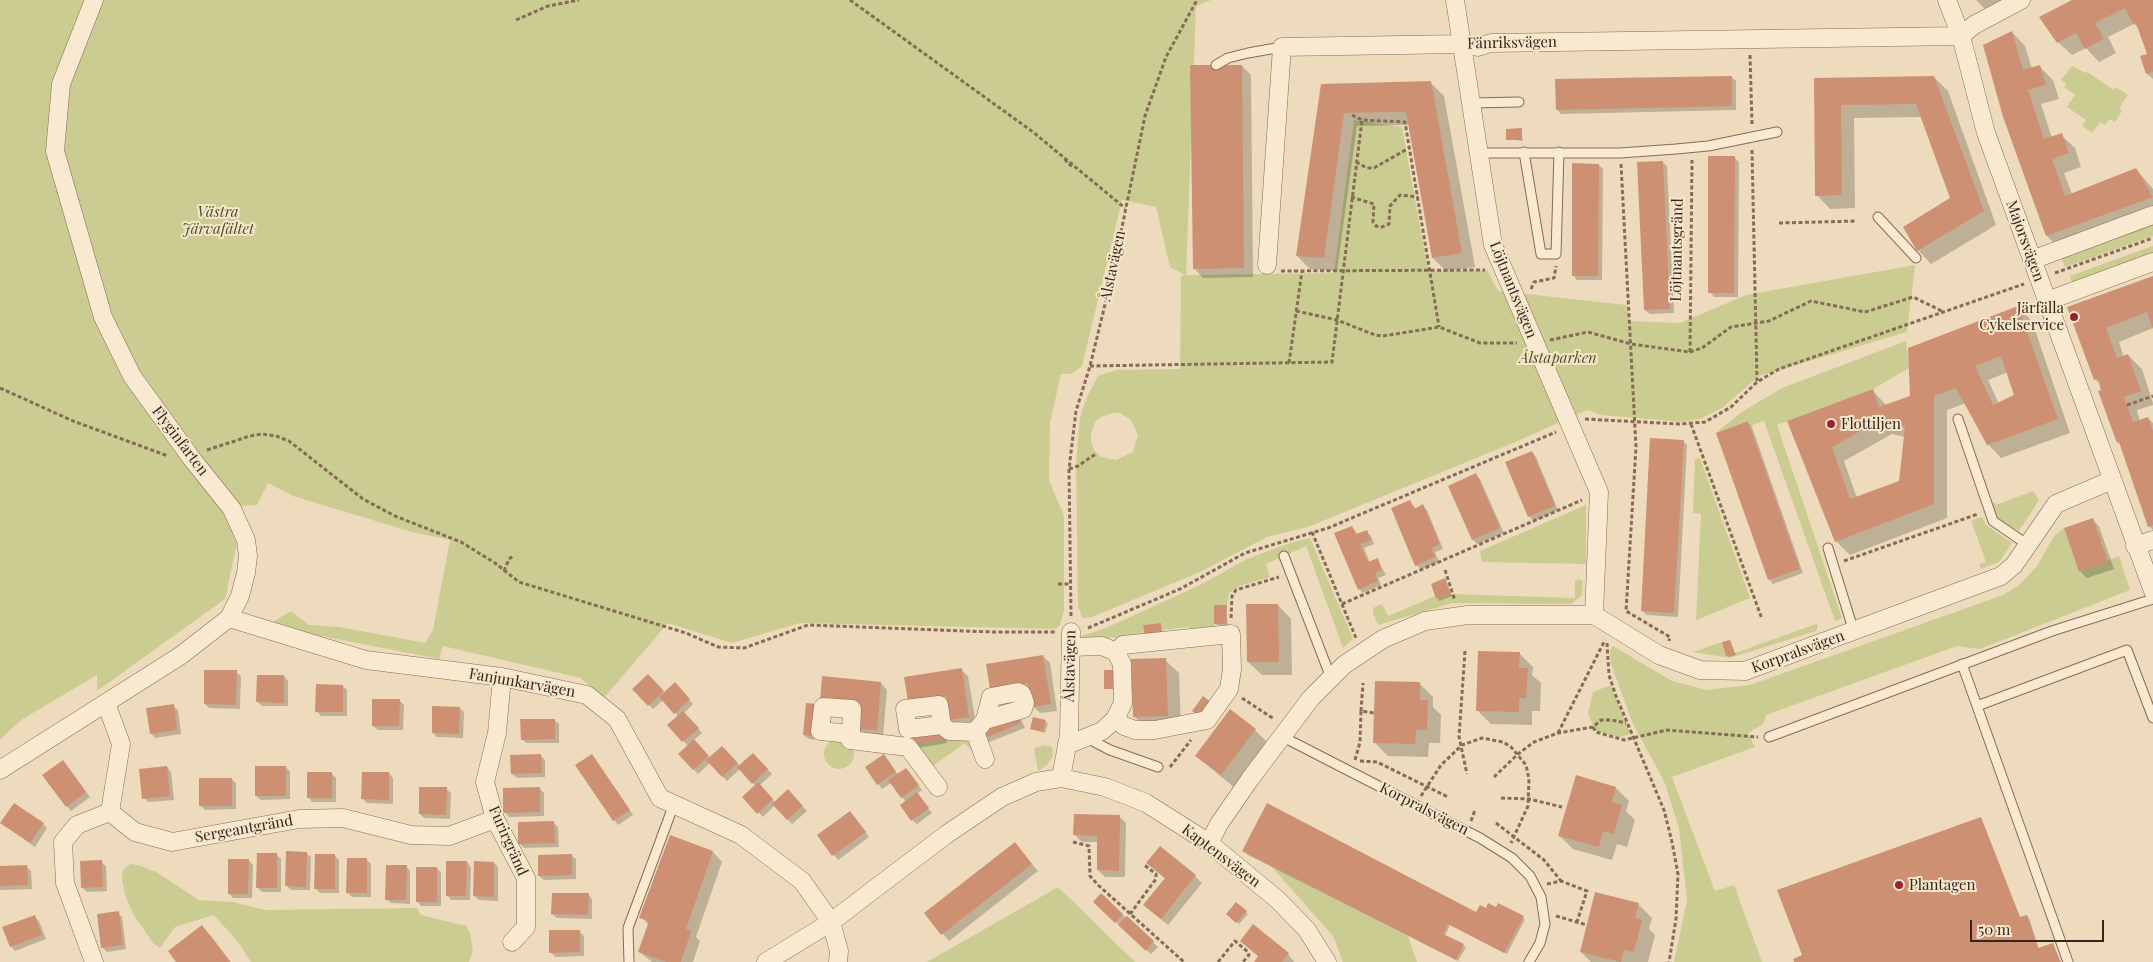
<!DOCTYPE html>
<html>
<head>
<meta charset="utf-8">
<style>
	body { margin:0 }
	#map { position:relative; width:2153px; height:962px; overflow:hidden; background:#eedbbd; font-family:"Playfair Display",serif }
	canvas { display:block }
	.scale { position:absolute; left:1970px; top:920px; width:134px; height:22px; box-sizing:border-box; border:2px solid #35251b; border-top:0; padding-left:6px; font-size:15px; line-height:18px; white-space:nowrap; color:#35251b; -webkit-text-stroke:4px #f6e6cc; paint-order:stroke }
</style>
</head>
<body>
<div id="map">
<canvas width="2153" height="962"></canvas>
<div class="scale">50 m</div>
</div>
<script>
const ctx = document.querySelector('canvas').getContext('2d');
ctx.lineJoin = 'round';
function fill(path, color) { ctx.fillStyle = color; ctx.fill(path, 'evenodd'); }
const poly = rows => new Path2D(rows.map(r => 'M' + r).join(''));
function stroke(path, color, width, dash) { ctx.strokeStyle = color; ctx.lineWidth = width; ctx.lineCap = dash ? 'butt' : 'round'; ctx.setLineDash(dash || []); ctx.stroke(path); }
function drawText(font, color, halo, rows, align = 'center') {
  ctx.font = font + ' "Playfair Display",serif'; ctx.lineWidth = 4; ctx.setLineDash([]); ctx.textBaseline = 'middle'; ctx.strokeStyle = halo; ctx.fillStyle = color; for (const [text, x, y, turn = 0] of rows) {
    ctx.save(); ctx.translate(x, y); ctx.rotate((+turn || 0) * Math.PI / 180); ctx.textAlign = isNaN(turn) ? turn : align; if (halo) ctx.strokeText(text, 0, 0); ctx.fillText(text, 0, 0); ctx.restore();
  }
}
fill(poly([
	[0,0,1211,0,1196,6,1186,275,1334,273,1354,120,1402,127,1428,271,1487,270,1498,291,1627,305,1629,321,1680,323,1746,295,1915,265,1907,332,1759,376,1722,408,1700,419,1682,422,1601,415,1587,410,1520,440,1308,527,1267,537,1200,572,1092,617,1083,618,1078,607,1076,463,1080,417,1087,397,1098,376,1116,370,1180,369,1181,276,1185,275,1170,267,1156,207,1122,200,1082,366,1072,374,1061,374,1050,423,1049,480,1064,516,1064,610,1060,625,1055,629,800,623,732,643,668,623,603,699,581,678,443,646,439,659,296,631,273,622,291,611,309,625,340,627,425,643,433,630,450,540,412,532,293,496,268,483,257,505,237,506,224,514,237,543,225,599,97,691,97,675,21,720,0,740],
	[1113,413,1120,413,1131,420,1138,435,1133,452,1116,460,1101,457,1094,450,1091,442,1091,433,1095,422,1101,417],
	[2072,66,2086,73,2087,72,2114,90,2116,87,2128,95,2119,108,2122,111,2115,122,2110,119,2105,125,2100,122,2092,133,2082,126,2086,120,2067,107,2075,95,2064,87,2067,84,2061,80],
	[2153,223,2153,236,2065,267,2061,256],
	[2153,246,2153,258,2073,287,2070,276],
	[1906,341,1909,368,1873,389,1777,425,1842,618,1835,621,1764,421,1750,426,1748,421,1716,433,1740,413,1782,388],
	[1700,458,1750,598,1696,620,1701,514,1693,513,1695,459],
	[2033,491,2039,500,2019,531,1995,518,1990,504,1995,502,1996,505],
	[1586,505,1586,564,1482,562,1480,551],
	[1982,517,1986,525,2012,543,1999,562,1981,569,1979,564,1986,562,1971,520],
	[2064,528,2079,572,2119,556,2130,590,1980,649,1957,646,1766,715,1763,724,1748,733,1755,747,1672,777,1715,891,1734,885,1762,962,1674,962,1687,900,1679,828,1664,781,1633,724,1611,664,1610,651,1613,646,1672,681,1707,690,1750,685,2003,595,2019,585,2037,566,2054,536],
	[1310,538,1353,639,1343,648,1306,546,1266,564,1270,577,1239,586,1229,593,1227,605,1214,605,1215,629,1191,633,1189,627,1162,630,1161,623,1143,625,1144,639,1123,641,1113,637,1084,643,1082,636,1106,628,1202,584,1247,559,1293,542],
	[1579,579,1583,581,1582,595,1571,604,1452,603,1378,625,1373,613,1373,608,1382,604,1388,616,1435,596,1436,599,1451,594,1575,598,1575,581],
	[1816,624,1818,626,1816,631,1730,658,1693,652,1722,642,1727,656],
	[1611,685,1630,734,1620,737,1596,731,1588,714,1593,692],
	[942,731,971,734,975,755,965,743,927,770,912,744],
	'824 754a15 15 0 1 1 30 0a15 15 0 1 1-30 0Z',
	[1045,745,1052,747,1053,756,1047,765,1038,771,1034,748],
	[130,864,138,865,156,872,199,900,233,902,265,910,417,908,421,915,466,926,470,933,473,950,469,962,251,962,238,942,214,915,175,927,160,948,153,943,133,914,125,895,122,879,123,870],
	[1271,866,1408,936,1417,962,1343,962,1333,936],
	[1058,887,1135,962,927,962]
]), '#cacc91');
fill(poly([
	[1976,0,2015,0,1985,9],
	[2074,0,2153,0,2153,79,2147,74,2142,57,2149,54,2140,29,2134,24,2108,37,2116,53,2099,62,2086,48,2072,55,2058,42],
	[2012,32,2025,46,2032,69,2040,67,2053,80,2059,99,2041,104,2052,138,2061,135,2075,148,2081,167,2064,173,2072,194,2136,169,2153,189,2153,215,2060,249,2047,236,2004,117],
	[1242,66,1251,75,1253,277,1203,278,1194,268],
	[1731,77,1736,81,1736,110,1561,114,1557,109],
	[1934,77,1948,91,1996,225,1931,264,1918,250,1952,199,1922,117,1854,118,1855,208,1830,209,1817,195,1815,79],
	[1430,82,1444,96,1475,267,1446,271,1433,258,1409,125,1357,126,1337,271,1310,269,1297,256,1322,86],
	[1521,130,1523,141,1507,139],
	[1734,157,1739,162,1738,297,1714,297,1710,292],
	[1662,162,1667,166,1674,313,1650,314,1645,310],
	[1599,165,1603,169,1602,280,1577,280,1573,275],
	[2153,278,2153,328,2119,342,2124,357,2128,355,2142,369,2153,403,2153,405,2137,410,2140,421,2148,418,2153,423,2153,530,2149,526,2122,446,2118,442,2101,385,2095,379,2069,308],
	[2018,307,2032,321,2070,433,2001,458,1988,444,1966,403,1947,410,1947,518,1850,555,1836,541,1789,422,1872,390,1887,406,1911,397],
	[2008,372,2015,396,1999,404,1988,380],
	[1892,434,1905,437,1900,482,1857,498,1844,461],
	[1748,422,1752,427,1803,573,1773,584,1769,579],
	[1683,441,1687,445,1678,617,1647,615,1642,611],
	[1532,452,1536,457,1558,510,1534,521,1529,516],
	[1476,475,1480,479,1504,533,1477,544,1473,540,1450,486],
	[1410,501,1416,509,1423,506,1427,510,1443,549,1435,552,1439,562,1421,569,1416,565],
	[2092,519,2099,526,2114,569,2087,578,2080,571],
	[1352,527,1358,535,1366,531,1371,536,1374,544,1364,548,1370,563,1377,560,1386,575,1378,578,1381,585,1363,593,1359,589],
	[1445,580,1452,596,1439,601,1432,584],
	[1278,605,1291,619,1292,675,1262,675,1248,662],
	[1226,607,1228,626,1217,625,1215,623],
	[1730,641,1736,655,1729,657,1727,655],
	[1519,653,1533,667,1532,675,1541,683,1540,711,1532,711,1532,725,1491,724,1477,710],
	[1043,656,1050,663,1057,711,1040,713,1033,706,998,695],
	[1165,660,1179,673,1181,729,1148,730,1134,716],
	[961,670,968,676,976,724,958,727,951,720,909,702],
	[236,672,241,676,240,709,209,708,205,704],
	[284,676,288,681,288,706,262,706,258,702],
	[648,676,664,693,675,684,693,704,684,713,702,733,694,740,710,758,722,748,740,766,753,754,772,774,760,785,775,802,788,791,807,811,792,824,775,805,763,817,744,797,756,786,740,769,727,781,710,763,698,774,680,754,688,746,669,726,679,717,663,700,653,709,634,689],
	[881,683,887,690,883,737,864,735,857,728,859,710],
	[1420,684,1433,697,1433,707,1441,715,1440,743,1429,743,1428,757,1388,756,1374,742],
	[343,686,347,690,347,716,321,716,317,711],
	[399,700,404,705,403,730,378,730,373,726],
	[173,706,178,710,181,734,155,738,151,733],
	[459,708,464,712,463,738,437,737,433,733],
	[822,709,819,740,809,739,804,735],
	[1021,719,1025,728,989,742,984,738,981,728],
	[1034,719,1048,723,1045,733,1032,728],
	[554,720,559,724,559,743,526,743,522,739],
	[1255,730,1268,743,1235,788,1196,756],
	[912,732,945,732,947,743,918,748],
	[540,755,545,760,545,777,517,778,512,774],
	[592,755,633,815,618,825,577,765],
	[888,760,898,775,906,769,922,790,917,794,932,813,917,824,912,820,906,802,891,783,882,789,866,767],
	[67,766,90,797,71,811,67,806],
	[167,767,171,772,174,800,148,802,144,798],
	[285,767,290,771,290,799,261,800,256,796],
	[331,773,336,778,336,802,312,802,308,797],
	[389,773,393,778,393,804,367,803,363,799],
	[231,779,236,783,236,809,205,810,200,805],
	[1616,788,1629,801,1626,811,1635,820,1627,847,1617,844,1612,860,1573,849,1559,835],
	[446,789,451,793,450,819,424,818,420,814],
	[540,789,544,793,544,816,509,817,505,812],
	[1119,816,1126,823,1125,877,1105,877,1098,870,1098,842,1082,842,1075,835],
	[854,817,869,837,838,860,819,835],
	[1981,818,2020,918,2027,916,2029,918,2039,949,2053,944,2061,962,1795,962],
	[2,823,43,824,47,828,35,847],
	[554,823,558,827,559,847,524,848,519,843],
	[671,837,713,852,722,862,696,937,700,941,693,962,652,962,640,952,649,925,641,917],
	[1021,851,1038,871,949,941,926,913],
	[1243,851,1477,913,1486,910,1525,919,1507,954,1450,925,1445,936,1466,947,1458,961,1248,855],
	[306,853,311,857,310,890,291,890,287,886],
	[277,855,281,859,281,892,262,892,257,887],
	[571,855,576,859,576,879,544,880,539,876],
	[335,856,339,860,339,893,320,893,315,888],
	[248,860,253,865,252,898,233,898,229,893],
	[367,860,371,864,371,897,352,897,347,892],
	[101,862,106,866,107,891,87,892,82,887],
	[467,862,471,867,470,900,451,900,447,895],
	[494,863,498,867,498,901,479,900,474,896],
	[406,866,410,871,410,904,391,903,386,899],
	[27,867,31,871,32,889,0,890,0,868],
	[437,868,441,873,441,906,421,906,417,901],
	[1155,870,1195,876,1202,883,1168,925,1152,912,1166,879],
	[588,894,592,899,592,919,557,918,552,914],
	[1101,895,1158,947,1151,954,1094,902],
	[1236,904,1248,914,1239,924,1227,914],
	[1638,904,1652,918,1649,929,1655,935,1648,962,1591,962,1581,952],
	[118,913,122,917,126,949,107,952,102,947],
	[34,916,39,921,46,939,15,951,11,946],
	[202,927,211,936,231,962,178,962],
	[579,931,584,936,584,956,555,957,551,952],
	[1288,954,1294,962,1255,962]
]), '#0003');
fill(poly([
	[2072,0,2153,0,2153,72,2146,74,2140,56,2147,54,2136,23,2133,24,2125,8,2095,23,2104,39,2085,49,2076,33,2057,43,2039,17],
	[2012,31,2023,70,2040,65,2046,85,2028,90,2044,139,2062,133,2069,153,2052,159,2065,196,2136,168,2153,197,2046,236,2003,117,1983,45],
	[1190,65,1242,65,1244,268,1193,269],
	[1732,76,1732,106,1556,110,1555,79],
	[1934,76,1984,211,1917,251,1903,227,1950,198,1916,104,1841,105,1842,195,1815,196,1814,78],
	[1431,81,1462,253,1432,258,1406,112,1344,113,1324,258,1296,256,1321,84],
	[1522,128,1522,140,1506,140,1506,129],
	[1708,156,1735,156,1734,293,1708,293],
	[1663,161,1670,309,1644,310,1637,162],
	[1572,163,1599,164,1598,276,1572,276],
	[2153,276,2153,329,2147,312,2106,328,2117,358,2128,354,2141,391,2124,397,2133,422,2148,417,2153,431,2153,525,2148,527,2119,442,2117,443,2098,391,2101,390,2098,379,2094,380,2067,307],
	[2018,306,2058,419,1987,445,1956,388,1934,396,1934,504,1835,542,1787,421,1873,389,1879,407,1910,396,1908,348],
	[2001,356,2014,395,1993,405,1975,366],
	[1878,421,1905,427,1899,481,1850,499,1832,447],
	[1748,421,1800,569,1768,580,1716,433],
	[1650,438,1684,440,1674,613,1641,611],
	[1532,451,1555,506,1528,517,1505,462],
	[1476,473,1500,528,1472,540,1448,486],
	[1410,500,1414,509,1423,504,1440,544,1431,548,1435,557,1415,566,1391,508],
	[2093,518,2108,562,2079,572,2064,528],
	[1352,526,1356,534,1367,530,1371,540,1360,544,1368,562,1378,558,1382,570,1375,573,1378,581,1358,590,1334,533],
	[1445,578,1451,594,1436,599,1431,584],
	[1246,604,1278,604,1279,662,1247,662],
	[1214,605,1227,605,1226,624,1214,624],
	[1161,623,1163,638,1145,640,1143,625],
	[1730,640,1735,654,1726,656,1722,642],
	[1478,651,1520,652,1519,668,1528,668,1526,698,1519,698,1519,712,1476,711],
	[1043,655,1051,704,1032,707,1028,683,990,689,986,664],
	[1166,658,1168,716,1133,717,1131,659],
	[962,668,969,717,950,720,946,696,908,702,904,677],
	[204,670,237,670,236,705,204,704],
	[1104,670,1116,670,1116,689,1104,689],
	[648,674,664,691,648,706,632,689],
	[257,675,284,675,284,703,256,702],
	[822,676,881,682,877,730,856,729,858,705,820,701],
	[1375,681,1420,682,1420,700,1428,700,1427,730,1416,730,1415,744,1373,743],
	[675,682,690,699,674,714,659,697],
	[316,684,343,685,343,712,315,712],
	[1203,696,1214,705,1203,719,1192,711],
	[372,699,400,699,399,726,372,726],
	[806,703,818,704,815,736,803,735],
	[174,704,177,730,150,734,146,708],
	[432,706,460,707,459,734,432,733],
	[1230,709,1256,729,1221,775,1195,756],
	[683,711,699,728,682,742,667,725],
	[1017,713,1021,723,983,739,979,728],
	[1033,717,1046,720,1043,732,1030,729],
	[520,719,555,719,555,739,521,740],
	[941,726,943,739,912,744,910,731],
	[694,739,709,756,693,770,678,754],
	[722,746,738,763,722,777,706,760],
	[753,753,768,769,752,784,737,767],
	[541,754,542,773,511,774,510,755],
	[592,754,630,810,613,821,575,765],
	[884,754,896,772,877,785,865,767],
	[63,760,86,792,66,807,42,775],
	[167,766,170,796,142,799,139,769],
	[255,766,286,766,286,796,255,796],
	[906,768,919,785,901,798,888,780],
	[307,772,332,772,332,798,307,798],
	[362,772,389,772,389,800,361,799],
	[1576,775,1616,787,1612,802,1622,805,1614,834,1603,831,1599,847,1558,836],
	[199,778,232,778,232,806,199,806],
	[758,782,773,799,757,814,742,797],
	[419,787,447,787,446,815,419,814],
	[540,787,540,812,503,813,503,788],
	[788,789,803,806,787,820,772,804],
	[917,792,929,808,911,821,900,805],
	[14,803,44,823,30,843,0,823],
	[1267,803,1476,912,1480,905,1486,908,1488,903,1496,907,1498,903,1524,916,1504,953,1448,924,1443,934,1464,944,1456,960,1242,851],
	[850,811,866,832,832,856,817,835],
	[1074,814,1120,815,1119,871,1097,870,1097,836,1073,835],
	[1981,817,2020,917,2027,915,2038,948,2053,943,2060,962,1794,962,1793,959,1802,955,1777,890],
	[554,821,555,843,518,844,518,822],
	[670,835,713,851,686,929,691,931,681,962,666,962,638,952,649,921,639,918],
	[1015,842,1032,864,941,935,924,913],
	[1160,846,1196,875,1161,919,1143,905,1165,878,1146,863],
	[286,851,307,852,306,887,285,886],
	[257,853,277,853,277,888,256,888],
	[315,854,335,854,335,889,314,889],
	[572,854,572,875,538,876,538,855],
	[347,858,367,858,367,893,346,893],
	[228,859,249,859,248,894,228,894],
	[102,860,103,887,81,888,80,861],
	[446,861,467,861,466,896,446,896],
	[474,861,494,862,494,897,473,896],
	[27,865,28,885,0,886,0,866],
	[386,865,407,865,406,900,385,900],
	[416,867,437,867,437,902,416,902],
	[1595,892,1639,903,1635,918,1642,920,1634,952,1624,950,1621,962,1580,952],
	[552,893,589,893,588,915,551,914],
	[1101,893,1123,914,1115,923,1093,902],
	[1236,902,1247,911,1236,923,1226,914],
	[119,911,123,945,101,948,97,914],
	[35,915,42,935,10,947,2,927],
	[1127,916,1154,941,1146,951,1118,925],
	[1253,924,1289,953,1282,962,1254,962,1258,956,1240,941],
	[202,925,230,962,176,962,168,951],
	[549,930,580,930,580,952,549,953]
]), '#ce9072');
const service = poly([
	[1216,65,1228,58,1248,53,1282,47],
	[1471,103,1519,102],
	[1524,152,1541,254,1556,254,1559,152],
	[1479,153,1620,153,1676,149,1708,146,1777,132],
	[1878,217,1916,258],
	[1958,419,1993,521,2028,545],
	[1828,548,1854,632],
	[1284,556,1331,678],
	[1962,664,2068,962],
	[1977,706,2127,650,2153,718],
	[1283,737,1480,838,1512,858,1530,876,1541,897,1545,924,1540,943,1529,962],
	[1769,737,2052,631,2153,599],
	[1087,738,1110,750,1158,767],
	[629,962,628,928,674,804]
]);
const minor = poly([
	[1455,0,1493,245,1599,492,1594,615],
	[1947,0,1961,36,1986,133,2153,591],
	[1961,36,1974,25,2021,0],
	[2032,260,2153,215],
	[1267,265,1282,47,1462,44,1478,47,1491,43,1961,36],
	[2047,301,2153,262],
	[2135,546,2153,540],
	[229,618,366,660,502,677,587,695,617,719,660,798,741,835,802,881,831,922,839,951,838,962],
	[502,677,497,733,485,782,495,819,526,878,526,927,512,942],
	[106,703,121,744,110,812,135,832,172,842,299,819,343,818,411,835,449,836,495,819],
	[1115,719,1124,726,1135,730,1155,730,1207,720,1229,689,1232,669,1231,634,1123,645,1116,652],
	[942,725,939,705,905,709,908,729,942,725,949,731,975,732,985,759],
	[975,732,985,720,1023,709,1025,703,1022,694,1018,692,991,697,985,720],
	[851,734,852,709,823,707,820,731,851,734,850,740,908,747,938,787],
	[1067,745,1102,731,1115,719,1123,703,1122,664,1116,652,1102,646,1071,647],
	[0,770,180,656,229,618,240,596,246,573,248,556,246,540,232,509,192,459,132,376,103,317,55,151,61,84,94,0],
	[1061,778,1069,735,1071,632],
	[1209,843,1219,824,1250,779,1311,698,1344,665,1383,639,1425,621,1468,615,1594,615,1659,655,1700,670,1745,671,2001,576,2014,565,2056,504,2112,480],
	[94,962,65,883,63,842,77,825,110,812],
	[766,962,831,922,947,834,1002,797,1036,782,1061,778,1105,787,1146,803,1209,843,1278,900,1307,930,1327,962]
]);
stroke(service, '#866b56', 11);
stroke(minor, '#866b56', 19);
stroke(poly([
	[850,0,1033,132,1125,208],
	[516,20,548,6,579,0],
	[1750,55,1752,124],
	[1352,115,1362,120,1405,122,1439,327],
	[1752,150,1757,381],
	[1065,159,1068,164,1075,167],
	[1356,162,1367,168,1374,168,1409,148],
	[1621,164,1636,447,1626,611,1670,637,1669,641],
	[1351,197,1374,204,1373,222,1376,226,1382,227,1389,224,1390,206,1400,195,1418,197],
	[1779,223,1856,221],
	[1281,271,1485,270],
	[2055,273,2153,238],
	[1531,289,1534,282,1554,278,1556,266],
	[1296,311,1337,320,1375,335,1383,336,1439,327,1480,343,1517,343],
	[1550,340,1588,332,1631,344,1690,352,1702,348,1731,327,1769,321,1811,301,1865,312,1913,297,1944,312],
	[1690,352,1692,160],
	[1289,363,1302,271],
	[1090,366,1332,362,1362,120],
	[0,388,73,421,168,456],
	[2127,405,2153,396],
	[1585,419,1679,424,1705,422,1731,407,1757,382,1779,369,2024,284],
	[1691,424,1762,619],
	[207,450,250,436,262,434,276,436,289,441,363,499,395,516,461,542,495,563,519,582,686,633,718,647,744,648,808,625,993,632,1055,632],
	[1069,469,1078,466,1097,453],
	[1312,532,1356,638],
	[1844,561,1978,514],
	[1445,570,1455,601],
	[504,571,509,559,513,556],
	[1058,584,1070,584],
	[1342,604,1582,500],
	[1071,616,1069,469,1076,411,1090,366,1111,280,1145,116,1166,57,1197,0],
	[1231,618,1232,596,1236,590,1279,577],
	[1088,628,1180,589,1245,553,1328,528,1556,432],
	[1607,643,1609,675,1616,696,1664,810,1672,842,1678,874,1676,919,1669,962],
	[1465,651,1459,737,1467,774],
	[1242,698,1274,719],
	[1361,711,1363,683],
	[1593,727,1596,732,1624,740,1667,730,1758,737],
	[1558,733,1605,640],
	[1355,760,1360,742,1361,711,1374,713],
	[1360,761,1377,762,1448,797],
	[1170,767,1191,740],
	[1494,777,1518,754,1534,742,1558,733,1593,727,1601,720,1612,720,1626,723],
	[1421,796,1441,765,1462,745,1482,738,1503,742,1511,747,1526,765,1529,779,1528,806,1511,843],
	[1501,798,1529,799,1562,807],
	[1471,821,1475,810],
	[1496,823,1544,860,1561,881],
	[1073,842,1089,846,1090,876,1098,885,1184,962],
	[1547,884,1561,881,1587,891,1577,922],
	[1130,914,1156,879,1156,874,1143,864],
	[1556,916,1587,925],
	[1218,962,1235,941,1248,952,1249,955,1243,962]
]), '#866b56', 3, [4, 2.5]);
stroke(service, '#f9e9d0', 9);
stroke(minor, '#f9e9d0', 18);
for (const [x, y, r, color] of [
	[2074,317,5,"#962530"],
	[1831,424,5,"#962530"],
	[1899,885,5,"#962530"]
]) { const dot = new Path2D(); dot.arc(x, y, r, 0, 2 * Math.PI); ctx.fillStyle = color; ctx.fill(dot); stroke(dot, '#f6e6cc', 2); }
drawText('15px', '#35251b', '#f6e6cc', [
	["Fänriksvägen",1512,43,-1],
	["Majorsvägen",2025,241,70],
	["Löjtnantsgränd",1677,250,-89],
	["Ålstavägen",1113,266,-78],
	["Löjtnantsvägen",1513,290,68],
	["Flyginfarten",180,441,53],
	["Korpralsvägen",1798,652,-20],
	["Ålstavägen",1070,666,-89],
	["Fanjunkarvägen",522,683,10],
	["Korpralsvägen",1424,809,27],
	["Sergeantgränd",244,829,-10],
	["Furirgränd",508,841,66],
	["Kaptensvägen",1221,856,37]
]);
drawText('italic 15px', '#4a5221', '#f6e6cc', [
	["Västra",218,212],
	["Järvafältet",218,229],
	["Ålstaparken",1558,358]
]);
drawText('15px', '#35251b', '#f6e6cc', [
	["Järfälla",2064,308,"right"],
	["Cykelservice",2064,325,"right"],
	["Flottiljen",1841,424],
	["Plantagen",1909,885]
], 'left');
</script>
</body>
</html>
